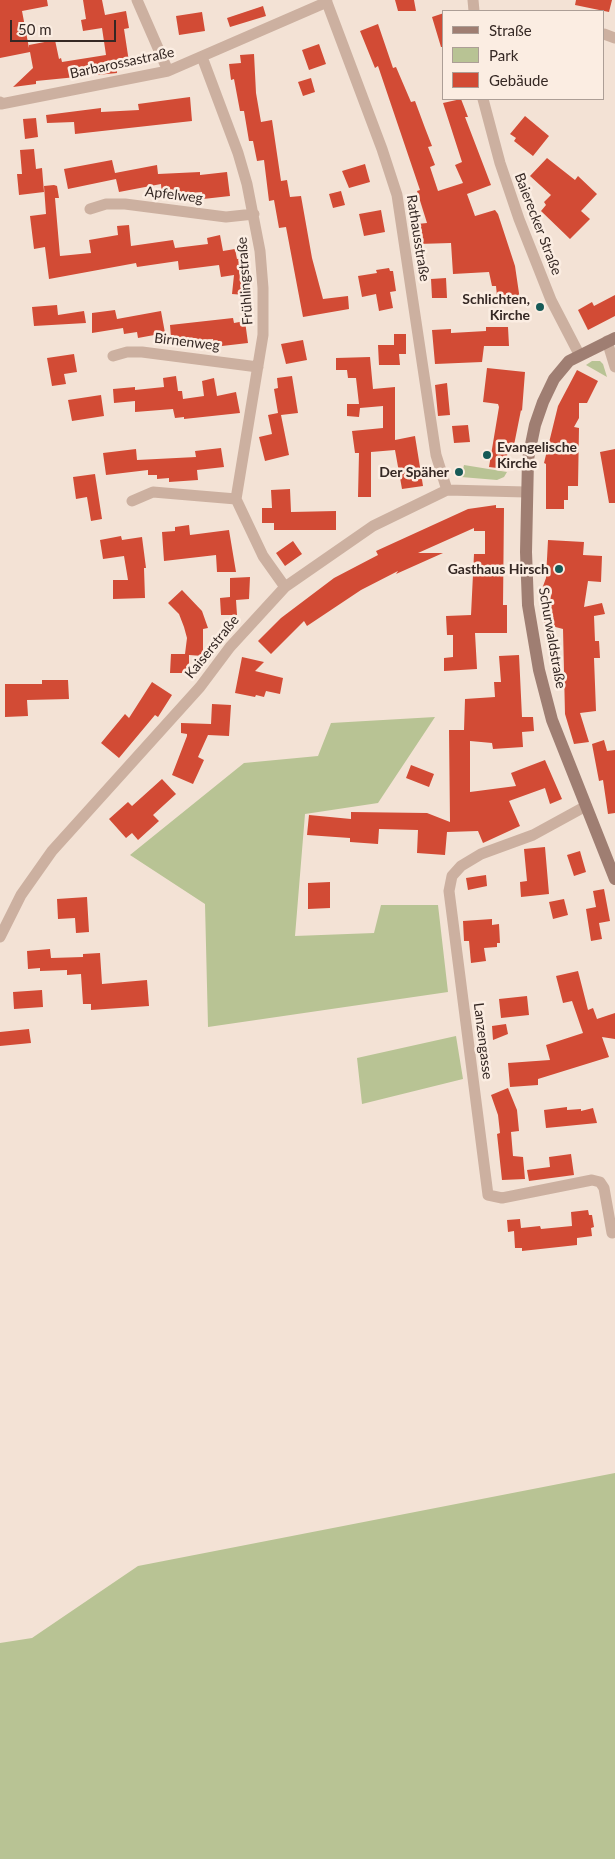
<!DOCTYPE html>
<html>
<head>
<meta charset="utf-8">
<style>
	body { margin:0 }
	#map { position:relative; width:615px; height:1859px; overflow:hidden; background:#f3e2d5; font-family:Lato,sans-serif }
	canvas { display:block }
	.legend { position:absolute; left:442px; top:10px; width:162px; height:90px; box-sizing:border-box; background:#fbede2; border:1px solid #ac9e96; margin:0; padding:6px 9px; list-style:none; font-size:15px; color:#352824 }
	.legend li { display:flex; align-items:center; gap:10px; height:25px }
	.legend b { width:25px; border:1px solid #ac9e96 }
	.scale { position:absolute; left:10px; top:20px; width:106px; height:22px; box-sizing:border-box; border:2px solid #352824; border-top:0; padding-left:6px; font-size:15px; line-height:18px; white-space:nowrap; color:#352824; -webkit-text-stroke:4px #fbede2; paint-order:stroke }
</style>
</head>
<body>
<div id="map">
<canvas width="615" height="1859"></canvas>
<ul class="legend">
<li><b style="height:6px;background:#9f7e72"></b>Straße</li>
<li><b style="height:14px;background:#b8c394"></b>Park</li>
<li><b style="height:14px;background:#d24b35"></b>Gebäude</li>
</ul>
<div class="scale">50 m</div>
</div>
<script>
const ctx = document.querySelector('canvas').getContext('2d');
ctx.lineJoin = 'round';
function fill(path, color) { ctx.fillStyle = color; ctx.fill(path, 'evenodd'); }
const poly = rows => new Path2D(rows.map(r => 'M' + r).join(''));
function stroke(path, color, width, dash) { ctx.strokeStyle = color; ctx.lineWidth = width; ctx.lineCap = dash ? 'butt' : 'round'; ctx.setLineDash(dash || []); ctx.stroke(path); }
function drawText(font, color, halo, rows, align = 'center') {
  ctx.font = font + ' Lato,sans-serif'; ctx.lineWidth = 5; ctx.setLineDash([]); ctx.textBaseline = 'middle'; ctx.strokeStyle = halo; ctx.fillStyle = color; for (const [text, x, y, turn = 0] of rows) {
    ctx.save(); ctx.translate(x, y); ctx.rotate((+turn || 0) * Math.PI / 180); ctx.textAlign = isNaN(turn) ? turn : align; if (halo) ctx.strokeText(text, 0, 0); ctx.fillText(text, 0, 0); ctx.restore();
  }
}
fill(poly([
	[592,361,600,361,603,364,607,377,586,365],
	[464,465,507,472,504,477,497,480,461,477],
	[435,717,378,803,305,814,295,936,374,933,381,905,438,905,448,992,208,1027,205,904,130,855,244,763,318,756,331,723],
	[456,1036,463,1079,362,1104,357,1058],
	[615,1473,615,1859,0,1859,0,1643,32,1638,138,1566]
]), '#b8c394');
fill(poly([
	[0,0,47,0,48,6,22,11,29,48,29,45,55,40,59,59,61,58,62,62,106,55,102,28,83,31,81,20,86,19,83,0,102,0,105,15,126,11,129,28,124,29,129,62,116,65,117,73,36,81,36,84,13,87,33,68,30,52,0,58],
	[395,0,414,0,416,11,398,11],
	[576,0,612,0,609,12,575,5],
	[263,6,266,16,230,27,227,18],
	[202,12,205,31,179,35,176,16],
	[444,13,444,47,441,47,432,17],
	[378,24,393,68,396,67,411,102,415,101,425,128,432,146,428,147,435,165,430,167,438,191,463,183,455,165,462,162,443,103,461,99,468,117,465,117,491,185,467,194,475,216,495,210,498,214,515,266,520,300,501,302,500,296,497,296,496,286,492,286,489,272,453,274,451,243,418,244,417,224,427,223,417,191,420,190,378,66,375,68,360,31],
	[319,44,326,64,309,70,302,50],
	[254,54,256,93,261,122,272,120,281,181,287,180,290,197,301,196,312,258,323,299,348,296,349,309,303,317,286,227,279,228,274,200,269,201,264,160,257,161,253,141,249,141,244,111,240,111,234,79,231,80,229,64,241,63,240,55],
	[311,78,315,92,303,96,298,82],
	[190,97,192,121,75,134,74,122,47,123,46,115,101,108,101,112,139,110,138,104],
	[525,116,549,136,533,156,514,141,516,138,510,134],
	[36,118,38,137,25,139,23,119],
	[34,149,36,169,42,168,44,192,19,195,17,174,22,174,20,150],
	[547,158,575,180,578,176,597,194,581,211,590,219,570,239,541,211,546,205,544,202,551,195,530,176],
	[112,160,115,173,157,165,158,174,200,172,200,175,227,172,230,196,203,199,202,192,177,194,177,197,162,198,161,184,119,192,116,179,68,189,64,169],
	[365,164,370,182,349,188,342,171],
	[54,185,57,186,59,198,55,198,60,256,91,253,89,240,118,235,117,226,129,225,131,246,173,240,175,248,208,244,207,238,220,235,223,251,235,249,237,259,245,258,247,273,245,295,232,294,234,275,221,277,219,265,179,270,178,261,137,267,136,263,49,279,45,247,34,249,30,216,46,214,44,186],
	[341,191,345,205,333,208,329,194],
	[381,210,385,232,364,236,359,214],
	[389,268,390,271,393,271,396,291,390,292,393,308,379,311,376,294,362,297,358,276,377,273,376,270],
	[446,278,447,298,432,298,431,279],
	[615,295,615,316,588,330,578,310,592,302,594,306],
	[57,305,58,315,84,311,86,323,34,326,32,307],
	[115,310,117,319,161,311,165,333,138,338,137,332,124,334,123,328,92,333,92,313],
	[233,318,234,323,245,321,248,343,222,346,221,342,214,344,213,339,179,342,179,338,171,338,170,325],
	[486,327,508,327,509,346,484,346,482,362,435,364,432,330,451,329,451,333,486,331],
	[394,334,406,334,406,354,399,354,400,365,379,365,378,345,394,345],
	[303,340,307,360,286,364,281,344],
	[74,354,77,372,64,374,66,384,52,386,47,358],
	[370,357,373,389,395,387,395,440,415,436,423,486,402,489,395,450,371,452,371,497,358,497,359,453,355,453,352,431,383,428,383,406,360,408,359,417,347,416,347,404,359,404,356,378,348,378,347,370,336,370,336,358],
	[487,368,525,372,522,411,521,410,514,445,509,444,505,469,489,467,499,407,498,404,483,402],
	[577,370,598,381,587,403,579,403,579,418,574,427,579,428,578,486,568,486,568,500,564,500,564,509,546,509,546,464,544,463,558,406],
	[176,376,178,391,182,391,183,399,204,396,202,381,214,378,217,396,236,392,240,413,184,419,184,417,175,418,173,409,135,412,135,401,114,403,113,389,135,387,135,390,164,387,163,378],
	[292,376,298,413,281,415,289,455,265,461,259,437,272,434,268,415,278,413,274,389,278,388,277,378],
	[447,383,450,415,438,416,435,385],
	[101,395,104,416,72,421,68,400],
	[468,425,470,442,454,443,452,426],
	[221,448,224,467,197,470,198,480,169,482,169,478,157,479,157,475,148,475,148,470,106,475,103,453,136,449,137,460,196,457,195,451],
	[615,449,615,503,609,503,600,452],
	[95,474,102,519,91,521,87,497,76,499,73,477],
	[290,489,291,512,336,511,336,530,274,530,274,523,262,523,262,508,272,508,271,490],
	[496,505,496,508,504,508,503,605,507,605,507,633,475,633,477,669,444,671,444,658,453,657,453,635,447,635,446,616,471,615,474,554,485,554,485,531,474,531,474,528,418,553,443,553,396,574,398,571,361,590,307,626,304,621,271,654,258,641,281,618,334,578,378,555,376,551,468,509],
	[189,525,190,535,229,530,236,572,217,572,216,555,164,561,162,532,175,531,175,527],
	[121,536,122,540,142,537,146,568,144,568,145,598,113,599,113,580,128,580,124,556,103,559,100,540],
	[548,540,584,542,583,555,602,556,601,582,588,581,584,607,602,603,605,614,594,616,595,641,599,641,600,658,594,658,596,711,580,713,589,742,574,744,565,714,563,629,544,624,552,592,542,589,546,578],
	[293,541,302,554,285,566,276,553],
	[250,577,249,599,236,600,237,615,221,615,220,598,230,597,230,578],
	[182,590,202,611,208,628,203,629,203,656,189,655,189,673,170,673,171,654,185,654,187,638,184,627,179,614,168,603],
	[519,655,522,717,533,717,534,731,522,732,523,747,493,749,492,743,470,741,470,792,516,786,511,773,545,760,562,799,550,804,545,788,509,801,520,826,483,843,478,831,447,832,445,855,417,853,418,830,379,829,378,844,350,842,350,838,307,835,309,815,351,819,351,812,427,813,450,822,449,730,464,730,465,699,495,697,494,682,501,682,499,656],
	[242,657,264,662,255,671,283,678,280,694,266,691,264,697,256,695,255,697,235,693],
	[42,680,68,680,69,699,27,700,28,716,5,717,5,684,42,684],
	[152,682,172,695,158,717,155,715,119,758,101,743,125,714,129,718],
	[212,704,231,705,229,736,208,735,198,757,204,760,193,784,172,775,187,736,187,734,181,733,181,723,211,724],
	[604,740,607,751,615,750,615,813,608,814,603,780,599,781,592,744],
	[411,765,434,774,429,787,406,778],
	[162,779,176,794,153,815,159,821,138,840,132,833,126,838,109,819,128,802,132,806],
	[545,847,549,894,521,897,520,882,527,881,524,849],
	[580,851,586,872,574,876,567,855],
	[486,875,487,886,468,890,466,878],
	[330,882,330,908,308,909,308,883],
	[604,889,610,921,599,923,602,939,591,941,586,909,596,907,593,891],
	[87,897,89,932,76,933,75,918,58,919,57,899],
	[564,899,568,915,553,919,549,902],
	[492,919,492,925,499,924,500,943,497,943,497,947,484,948,486,961,471,963,469,941,464,941,463,921],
	[50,949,51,958,83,957,83,954,100,953,102,984,147,980,149,1006,91,1010,91,1004,83,1004,81,974,67,975,67,970,40,971,40,968,28,969,27,951],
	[578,971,588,1010,593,1008,597,1019,615,1013,615,1039,602,1037,609,1057,538,1079,538,1085,510,1087,508,1063,550,1060,546,1045,583,1033,572,1001,563,1003,556,976],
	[42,990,43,1007,14,1009,13,992],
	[527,996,529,1015,501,1018,499,999],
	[506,1024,508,1034,493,1040,492,1026],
	[29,1029,31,1043,0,1046,0,1032],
	[508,1088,517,1110,519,1131,511,1132,513,1156,523,1157,525,1179,502,1180,497,1134,500,1133,498,1115,491,1095],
	[567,1107,567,1110,581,1109,581,1111,593,1108,597,1123,546,1128,544,1110],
	[571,1154,574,1175,529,1181,527,1170,550,1167,549,1157],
	[588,1210,589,1215,592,1215,594,1227,591,1228,592,1236,577,1238,577,1245,522,1251,522,1248,515,1248,514,1231,508,1232,507,1220,520,1219,521,1228,540,1226,541,1229,572,1226,571,1212]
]), '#d24b35');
stroke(poly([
	[137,0,168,71],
	[326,0,382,149,397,195,436,455,447,490],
	[473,0,474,11],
	[604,34,615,38],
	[202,57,238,153,247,184,260,251,263,288,263,335,236,499,263,556,285,587],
	[483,99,500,163,519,219,551,300,579,354],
	[0,102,1,104,168,71,327,2],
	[90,209,106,204,125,204,226,217,254,214],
	[607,341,615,367],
	[113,356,127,352,142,352,258,367],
	[132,501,153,492,236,499],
	[586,806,533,835,481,854,461,866,452,876,449,891,488,1195,502,1198,592,1180,600,1182,604,1188,612,1233],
	[0,937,21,895,52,851,200,687,230,647,285,587,373,526,447,490,526,492]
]), '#ccb0a0', 11);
stroke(poly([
	[615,338,569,361,554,379,543,402,535,425,528,459,526,552,528,605,539,670,552,720,615,879]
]), '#9f7e72', 12);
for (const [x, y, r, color] of [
	[540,307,5,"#165a57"],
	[487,455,5,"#165a57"],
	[459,472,5,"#165a57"],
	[559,569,5,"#165a57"]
]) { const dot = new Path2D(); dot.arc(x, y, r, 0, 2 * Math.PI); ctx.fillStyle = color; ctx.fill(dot); stroke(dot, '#fbede2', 2); }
drawText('14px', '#352824', '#fbede2', [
	["Barbarossastraße",122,63,-12],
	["Apfelweg",174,195,7],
	["Baierecker Straße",538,224,69],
	["Rathausstraße",418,238,81],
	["Frühlingstraße",245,281,-94],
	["Birnenweg",187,342,7],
	["Schurwaldstraße",552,638,80],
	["Kaiserstraße",212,647,-51],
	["Lanzengasse",483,1041,83]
]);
drawText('bold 14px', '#352824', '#fbede2', [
	["Schlichten,",530,299],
	["Kirche",530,315],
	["Evangelische",497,447,"left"],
	["Kirche",497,463,"left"],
	["Der Späher",449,472],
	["Gasthaus Hirsch",549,569]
], 'right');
</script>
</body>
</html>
